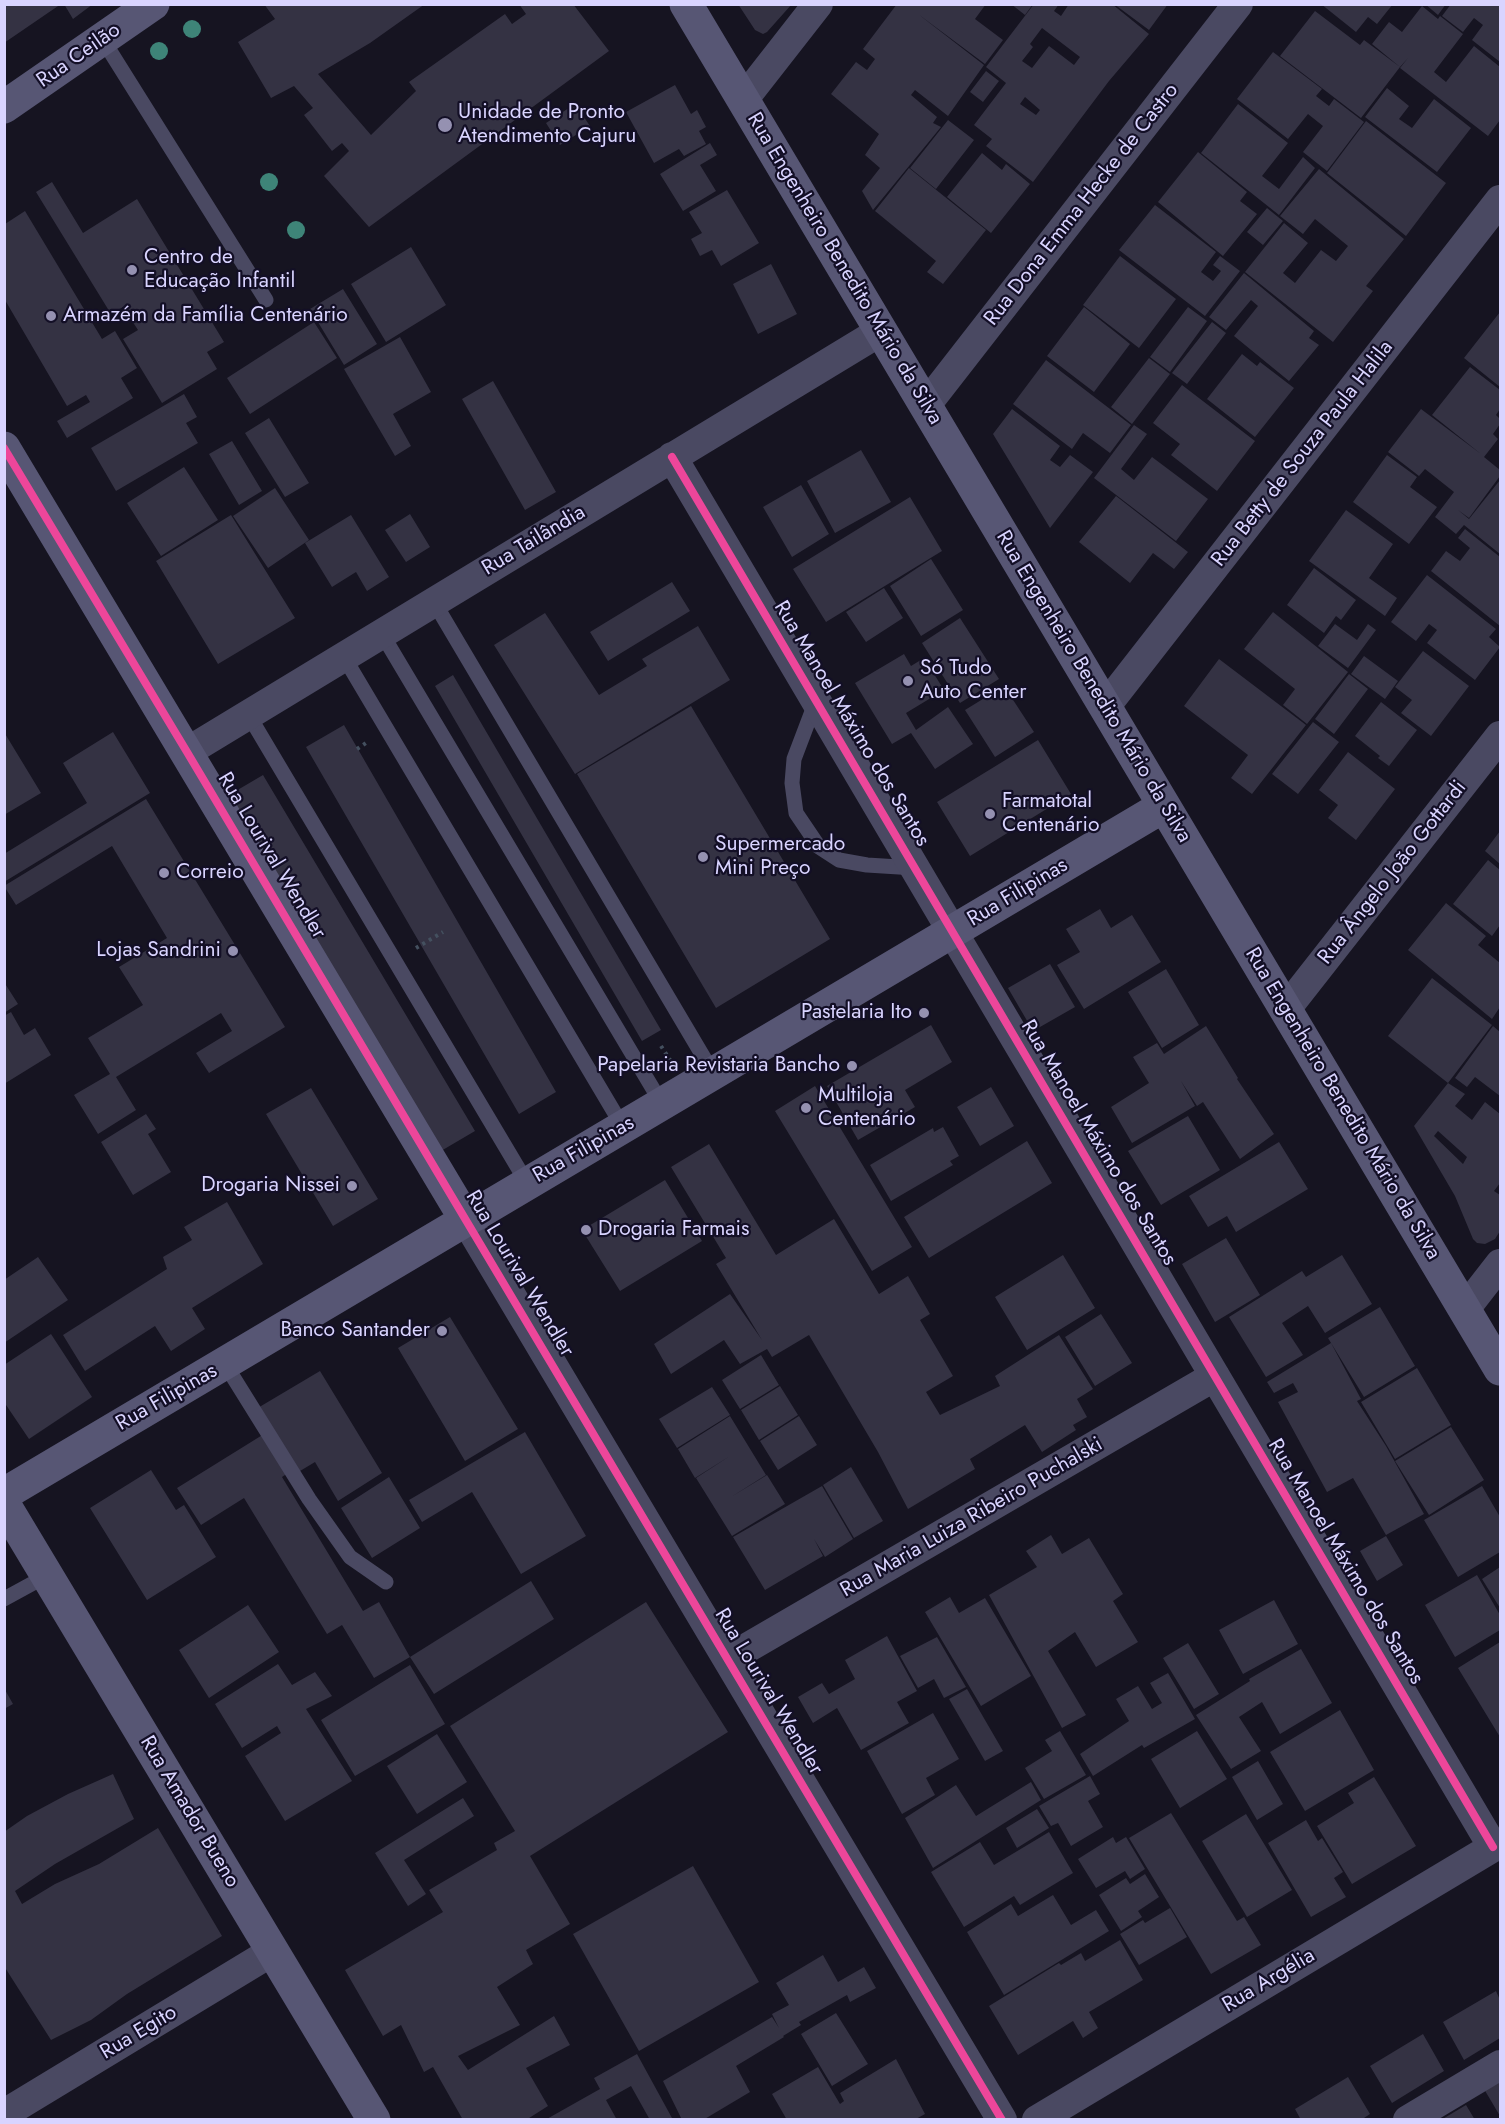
<!DOCTYPE html>
<html>
<head>
<meta charset="utf-8">
<style>
	body { margin:0 }
	#map { position:relative; width:1505px; height:2124px; overflow:hidden; background:#161421; font-family:Jost,sans-serif }
	canvas { display:block }
	.frame { position:absolute; inset:0; border:6px solid #d9d4ff; pointer-events:none }
</style>
</head>
<body>
<div id="map">
<canvas width="1505" height="2124"></canvas>
<div class="frame"></div>
</div>
<script>
const ctx = document.querySelector('canvas').getContext('2d');
ctx.lineJoin = 'round';
function fill(path, color) { ctx.fillStyle = color; ctx.fill(path, 'evenodd'); }
const poly = rows => new Path2D(rows.map(r => 'M' + r).join(''));
function stroke(path, color, width, dash) { ctx.strokeStyle = color; ctx.lineWidth = width; ctx.lineCap = dash ? 'butt' : 'round'; ctx.setLineDash(dash || []); ctx.stroke(path); }
function drawText(font, color, halo, rows, align = 'center') {
  ctx.font = font + ' Jost,sans-serif'; ctx.lineWidth = 4.5; ctx.setLineDash([]); ctx.textBaseline = 'middle'; ctx.strokeStyle = halo; ctx.fillStyle = color; for (const [text, x, y, turn = 0] of rows) {
    ctx.save(); ctx.translate(x, y); ctx.rotate((+turn || 0) * Math.PI / 180); ctx.textAlign = isNaN(turn) ? turn : align; if (halo) ctx.strokeText(text, 0, 0); ctx.fillText(text, 0, 0); ctx.restore();
  }
}
fill(poly([
	[4,4,61,4,4,43],
	[64,4,93,4,73,19],
	[264,4,425,4,370,43,318,74,371,135,416,91,409,82,505,14,512,24,526,14,519,4,573,4,609,51,369,227,324,176,349,151,342,143,332,151,304,115,313,108,294,86,271,98,238,42,275,19],
	[738,4,792,4,767,32,763,34,755,30],
	[897,4,986,4,975,19,1003,40,985,64,918,14,984,65,948,116,915,90,911,95,937,117,933,123,941,127,873,210,862,191,880,168,865,155,879,134,831,94,856,62,867,70,875,59,863,49],
	[1011,4,1033,4,1025,15],
	[1034,4,1059,4,1054,11,1061,16,1069,4,1112,4,1149,34,1109,81,1033,182,986,146,992,139,974,125,1006,83,986,67],
	[1042,28,1080,57,1074,65,1049,46,1032,68,1022,61,1033,47,1030,44],
	[1025,97,1040,110,1036,115,1020,104],
	[1114,4,1168,4,1149,30],
	[1321,4,1393,4,1377,24,1368,17,1356,32],
	[1425,4,1446,4,1438,15],
	[1451,4,1500,4,1500,62,1472,40,1483,25,1474,18,1463,32,1442,16],
	[1422,6,1438,19,1440,16,1463,34,1434,72,1446,82,1474,46,1500,67,1500,120,1488,136,1400,68,1408,58,1400,67,1372,44,1389,22,1402,32],
	[1315,11,1360,45,1364,40,1400,67,1361,118,1280,56],
	[1273,52,1322,89,1316,96,1329,106,1334,99,1364,122,1327,171,1303,152,1323,126,1308,114,1288,139,1237,99],
	[986,71,999,81,983,102,970,92],
	[675,85,691,114,697,110,706,127,699,131,706,144,684,156,679,149,654,163,626,112],
	[1387,88,1409,106,1399,119,1412,128,1434,99,1471,128,1437,172,1365,117],
	[575,104,590,126,560,145,546,123],
	[1238,104,1288,143,1262,176,1279,189,1303,157,1315,168,1279,215,1201,153],
	[948,120,974,140,936,189,910,168],
	[1366,121,1446,183,1406,236,1327,173],
	[710,143,717,155,700,165,716,191,683,211,660,174],
	[1198,152,1247,192,1240,201,1257,214,1223,256,1158,202],
	[982,153,1002,170,1006,164,1030,184,991,233,947,197],
	[909,168,986,230,943,284,927,272,936,261,875,211],
	[1319,169,1404,239,1366,286,1373,291,1333,342,1245,272,1284,223,1308,243,1283,273,1295,283,1321,250,1336,261,1348,246,1315,219,1303,234,1280,216],
	[52,182,83,233,137,199,224,342,207,352,217,369,162,403,123,339,138,330,123,307,111,314,36,192],
	[727,190,759,243,721,266,712,250,700,256,691,239,702,233,689,212],
	[1155,205,1216,252,1201,272,1213,281,1221,271,1213,265,1220,256,1240,271,1205,316,1119,250],
	[1267,208,1283,221,1263,245,1247,232],
	[25,211,102,339,115,331,137,368,121,378,133,398,67,438,57,421,90,402,86,395,67,406,5,300,5,224],
	[411,247,446,305,386,342,351,284],
	[1120,256,1176,299,1139,348,1083,305],
	[771,264,797,314,758,334,733,284],
	[1244,273,1314,331,1309,338,1319,345,1289,381,1234,336,1258,306,1251,300,1226,330,1209,317],
	[343,289,377,344,344,365,310,309],
	[1084,307,1130,344,1094,392,1047,356],
	[1188,307,1207,321,1170,372,1150,357],
	[1500,312,1500,387,1464,358],
	[314,322,337,358,250,414,227,378],
	[1212,322,1226,333,1187,384,1172,373],
	[400,337,431,392,393,414,411,446,395,456,344,369],
	[1242,354,1257,366,1260,362,1294,388,1255,437,1207,399],
	[1149,358,1170,374,1132,424,1111,407],
	[1046,360,1131,425,1110,453,1083,433,1072,449,1013,404],
	[1470,367,1500,390,1500,409,1496,415,1500,419,1500,424,1493,434,1498,439,1484,457,1500,470,1500,476,1469,518,1458,510,1469,519,1500,480,1500,554,1464,525,1456,534,1435,517,1454,492,1425,469,1419,476,1388,452,1421,409,1481,454,1432,415],
	[493,381,556,492,525,510,462,399],
	[1182,385,1255,441,1217,491,1171,455,1180,444,1153,423],
	[184,394,197,417,186,423,198,443,116,491,91,448],
	[1012,409,1060,446,1050,460,1060,467,1070,455,1093,472,1050,528,993,434],
	[269,418,309,483,285,497,245,433],
	[1134,425,1147,434,1121,469,1134,480,1152,457,1208,499,1176,541,1094,478],
	[232,441,262,491,239,505,209,454],
	[861,450,891,502,835,533,807,481],
	[1387,455,1417,477,1410,487,1437,507,1409,544,1353,502],
	[184,467,218,520,161,556,127,503],
	[801,485,829,534,792,557,763,507],
	[275,488,309,540,268,568,233,516],
	[1116,496,1188,552,1174,569,1153,553,1130,583,1079,542],
	[910,497,942,551,826,622,793,569],
	[1346,510,1393,544,1369,578,1397,598,1385,616,1309,561],
	[410,514,430,547,406,562,385,530],
	[231,515,295,618,218,664,156,561],
	[351,515,389,577,367,591,356,572,332,587,305,543],
	[1465,529,1500,557,1500,626,1431,571,1446,551,1460,561,1470,548,1458,538],
	[931,559,963,610,921,636,890,586],
	[1314,568,1356,600,1341,620,1336,616,1324,633,1287,605],
	[1427,575,1496,629,1489,637,1500,647,1475,680,1427,643,1437,630,1429,624,1416,641,1391,622],
	[672,582,690,611,608,661,590,632],
	[884,588,903,618,866,642,846,612],
	[1273,612,1348,672,1307,724,1283,705,1295,689,1244,649],
	[545,613,599,695,647,666,642,659,698,626,730,680,575,774,494,645],
	[960,618,999,679,960,703,922,643],
	[1335,624,1357,640,1368,624,1376,630,1348,668,1318,646],
	[1423,651,1469,686,1431,736,1401,713,1412,700,1395,687],
	[904,654,911,666,924,658,944,690,906,713,916,730,948,707,973,744,935,769,911,733,892,744,855,683],
	[1364,656,1398,681,1385,699,1351,674],
	[1219,659,1306,725,1252,794,1231,778,1248,755,1184,706],
	[1349,674,1368,689,1334,734,1315,719],
	[453,675,661,1030,642,1041,435,686],
	[1004,686,1034,732,995,757,965,710],
	[1381,702,1417,730,1389,766,1378,758,1380,756,1355,736],
	[691,706,830,939,716,1008,577,774],
	[1313,722,1339,742,1298,794,1272,774],
	[344,725,556,1092,519,1114,306,747],
	[4,732,41,793,4,815],
	[113,732,150,793,4,882,4,854,87,803,63,763],
	[1038,740,1071,794,970,856,937,802],
	[1348,752,1395,789,1356,840,1328,818,1338,805,1319,790],
	[263,775,475,1131,441,1151,229,795],
	[146,799,285,1027,209,1073,196,1053,232,1031,221,1013,116,1077,136,1110,98,1134,74,1095,110,1074,88,1038,143,1005,119,967,167,938,112,846,16,905,4,886],
	[1500,831,1500,864,1485,851],
	[1488,860,1500,870,1500,925,1492,936,1453,904],
	[1446,903,1486,936,1478,945,1500,963,1500,1007,1492,1019,1408,950],
	[1100,909,1111,928,1132,915,1161,962,1084,1009,1057,965,1080,952,1066,929],
	[1050,964,1075,1007,1033,1031,1008,988],
	[1166,969,1199,1025,1162,1048,1128,992],
	[1432,978,1492,1025,1448,1083,1388,1036],
	[4,982,18,1004,4,1013],
	[11,1012,24,1035,35,1028,51,1055,4,1084,4,1016],
	[931,1025,952,1062,905,1090,915,1107,858,1140,827,1086],
	[1206,1026,1238,1078,1237,1079,1274,1134,1240,1159,1203,1102,1197,1106,1181,1081,1195,1106,1132,1143,1111,1107,1149,1083,1133,1057,1157,1043,1164,1054],
	[1493,1026,1500,1032,1500,1096,1475,1077,1467,1087,1455,1078],
	[1448,1083,1465,1094,1455,1106,1472,1120,1485,1102,1500,1114,1500,1183,1494,1191,1500,1195,1500,1231,1495,1239,1485,1244,1477,1243,1473,1239,1455,1196,1414,1126],
	[1438,1131,1467,1157,1463,1164,1434,1136],
	[815,1086,912,1247,872,1271,775,1111],
	[991,1087,1014,1126,980,1146,957,1107],
	[311,1088,378,1199,333,1226,266,1114],
	[146,1114,156,1129,148,1134,171,1172,133,1195,101,1142],
	[1188,1116,1220,1170,1161,1205,1128,1151],
	[943,1127,959,1156,950,1161,953,1165,891,1201,870,1165,933,1128,934,1132],
	[1027,1141,1052,1183,929,1258,904,1217],
	[1279,1142,1308,1189,1236,1232,1227,1216,1208,1227,1189,1196],
	[709,1144,776,1255,834,1219,879,1294,908,1276,930,1314,920,1320,953,1376,926,1392,940,1415,1000,1386,995,1376,1059,1335,1093,1389,1077,1399,1087,1417,1073,1425,1076,1430,1042,1452,1025,1425,970,1459,975,1469,908,1509,878,1452,809,1335,772,1357,767,1349,740,1364,724,1340,671,1374,654,1344,730,1294,762,1340,716,1264,726,1258,671,1167],
	[665,1180,702,1241,620,1291,582,1230],
	[227,1202,263,1264,192,1308,205,1329,171,1351,155,1326,85,1371,63,1335,167,1269,163,1257,192,1240,184,1227],
	[1226,1238,1260,1295,1215,1322,1182,1264],
	[1063,1255,1095,1308,1027,1350,995,1297],
	[1342,1255,1372,1304,1325,1333,1308,1306,1282,1323,1303,1355,1266,1377,1229,1317,1302,1271,1306,1277],
	[38,1257,68,1300,4,1343,4,1280],
	[1380,1307,1415,1366,1364,1397,1328,1338],
	[1101,1314,1132,1363,1095,1386,1065,1337],
	[450,1317,518,1429,465,1461,398,1348],
	[51,1334,92,1397,29,1439,4,1402,4,1365],
	[1331,1343,1361,1399,1357,1401,1386,1446,1424,1514,1386,1535,1353,1478,1327,1492,1278,1402,1298,1392,1293,1383,1274,1393,1267,1382],
	[761,1355,779,1385,740,1409,722,1380],
	[1417,1368,1451,1425,1395,1459,1361,1402],
	[320,1371,382,1473,338,1501,315,1462,295,1474,256,1409],
	[780,1386,798,1415,759,1440,741,1410],
	[712,1387,730,1415,677,1448,659,1419],
	[730,1416,766,1475,731,1497,767,1475,785,1504,732,1536,696,1478,730,1456,695,1478,678,1449],
	[799,1416,817,1445,778,1470,760,1441],
	[1451,1427,1484,1480,1429,1515,1395,1461],
	[525,1432,586,1536,521,1574,472,1492,422,1522,409,1500],
	[264,1434,288,1473,282,1477,363,1611,379,1602,410,1657,374,1678,342,1625,327,1634,244,1498,201,1525,177,1488],
	[851,1467,883,1521,854,1538,823,1485],
	[151,1470,176,1510,184,1505,216,1557,147,1600,90,1508],
	[389,1477,420,1528,372,1558,341,1508],
	[822,1486,853,1539,825,1557,814,1539,823,1556,765,1590,733,1537],
	[1482,1486,1500,1517,1500,1552,1458,1577,1424,1520],
	[1051,1535,1062,1554,1089,1538,1123,1594,1113,1601,1138,1642,1096,1667,1075,1632,1048,1651,1086,1715,1062,1728,989,1595,1037,1567,1026,1551],
	[1386,1536,1403,1565,1377,1581,1360,1551],
	[1500,1567,1500,1608,1482,1579],
	[1477,1575,1500,1615,1500,1630,1455,1657,1425,1605],
	[531,1581,554,1619,434,1694,410,1657],
	[950,1597,959,1613,985,1598,1031,1676,981,1706,925,1612],
	[1274,1600,1298,1644,1243,1674,1219,1630],
	[646,1602,728,1732,530,1856,570,1924,526,1950,533,1964,497,1987,520,2025,458,2056,468,2070,554,2016,570,2045,526,2068,548,2106,526,2120,463,2120,433,2067,424,2072,401,2025,383,2036,345,1970,443,1912,429,1890,497,1850,494,1843,515,1831,450,1726],
	[248,1605,279,1652,209,1698,179,1650],
	[887,1636,917,1691,897,1702,909,1723,861,1750,837,1708,813,1723,798,1697,822,1683,829,1694,855,1679,845,1660],
	[937,1637,966,1687,944,1698,934,1679,918,1688,900,1656],
	[1500,1642,1500,1737,1458,1668],
	[1188,1643,1219,1694,1194,1709,1163,1658],
	[1301,1649,1332,1703,1280,1734,1262,1702,1239,1717,1261,1751,1231,1769,1196,1715,1250,1681,1249,1679],
	[278,1664,292,1685,315,1672,332,1696,306,1709,352,1781,285,1821,245,1756,281,1733,277,1726,242,1748,215,1704],
	[410,1665,445,1724,355,1776,321,1720],
	[1168,1673,1195,1719,1144,1748,1142,1745,1093,1776,1080,1754,1129,1721,1116,1699,1138,1686,1152,1709,1162,1703,1150,1683],
	[4,1688,13,1704,4,1709],
	[967,1689,1003,1751,985,1761,949,1699],
	[1340,1710,1374,1770,1305,1811,1270,1752],
	[933,1713,959,1759,926,1778,935,1795,902,1814,867,1751],
	[1060,1731,1086,1775,1044,1799,1025,1768,1052,1751,1045,1740],
	[1197,1731,1227,1779,1180,1808,1151,1759],
	[437,1734,467,1782,417,1814,387,1766],
	[1258,1761,1283,1804,1257,1820,1232,1777],
	[113,1774,134,1819,55,1864,15,1891,22,1904,55,1884,99,1864,158,1828,222,1936,127,1994,91,2020,51,2040,4,1966,4,1832,27,1816,68,1794],
	[1090,1776,1100,1794,1088,1801,1103,1827,1071,1846,1058,1823,1051,1826,1039,1806],
	[1374,1777,1416,1846,1352,1884,1317,1826,1354,1803,1348,1793],
	[1031,1782,1041,1800,933,1868,905,1818,956,1785,976,1816],
	[463,1798,474,1816,404,1860,426,1894,408,1906,375,1853],
	[1037,1809,1049,1828,1017,1848,1006,1828],
	[1171,1813,1237,1921,1244,1917,1261,1945,1211,1974,1129,1838],
	[1246,1814,1292,1890,1247,1917,1202,1841],
	[1306,1820,1318,1841,1322,1838,1343,1872,1334,1878,1346,1897,1311,1917,1268,1843],
	[1049,1832,1073,1873,1020,1905,1014,1896,964,1927,931,1872,980,1842,994,1865],
	[1113,1837,1116,1843,1126,1837,1145,1869,1130,1879,1125,1871,1096,1888,1078,1859],
	[693,1866,759,1982,639,2051,573,1934],
	[1145,1874,1159,1897,1138,1911,1142,1917,1121,1931,1099,1895,1126,1878,1130,1884],
	[1053,1895,1071,1925,1096,1910,1109,1931,1004,1995,967,1932,1011,1904,1018,1916],
	[1170,1908,1187,1937,1139,1965,1120,1934,1143,1920,1145,1923],
	[1120,1940,1143,1980,1089,2012,1098,2028,1083,2038,1073,2021,1018,2055,989,2006,1059,1963,1061,1965,1081,1953,1085,1961],
	[823,1955,838,1982,864,1967,876,1988,850,2002,847,1995,799,2022,801,2025,783,2036,784,2037,736,2066,750,2092,703,2120,682,2120,663,2081,772,2017,779,2028,772,2014,789,2005,776,1983],
	[1496,1991,1500,2000,1500,2038,1464,2060,1443,2022],
	[836,2013,868,2064,832,2086,801,2034],
	[1423,2034,1444,2071,1392,2103,1370,2066],
	[637,2054,672,2118,669,2120,650,2120,631,2086,606,2100,617,2120,545,2120,600,2089,594,2078],
	[896,2059,925,2114,914,2120,787,2120,772,2094,818,2067,840,2104,844,2101,847,2107,840,2093],
	[1348,2077,1370,2114,1361,2120,1301,2120,1295,2109],
	[1500,2079,1500,2116,1484,2089],
	[1466,2105,1475,2120,1441,2120]
]), '#343243');
stroke(poly([
	[357,749,366,743],
	[416,948,443,932],
	[661,1046,670,1060]
]), '#44505f', 4, [3, 4.5]);
stroke(poly([
	[103,40,266,300],
	[434,602,713,1073],
	[382,634,662,1104],
	[344,657,623,1127],
	[816,701,794,759,792,783,796,813,819,847,839,860,867,865,915,868],
	[248,714,527,1183],
	[225,1364,309,1499,350,1557,386,1582],
	[4,1599,48,1575]
]), '#4a4962', 15);
stroke(poly([
	[743,100,818,4],
	[926,405,1238,4],
	[672,457,1493,1847],
	[1105,707,1500,200],
	[187,752,881,331],
	[1286,1009,1500,736],
	[466,1220,1002,2120],
	[1465,1309,1500,1264],
	[728,1659,1215,1376],
	[4,2114,273,1951],
	[1037,2120,1500,1843],
	[1408,2120,1500,2065]
]), '#4a4962', 30);
stroke(poly([
	[686,4,1500,1369],
	[4,107,153,4],
	[4,448,466,1220],
	[4,1494,1164,806],
	[4,1504,374,2120]
]), '#575674', 33);
stroke(poly([
	[4,448,187,752,1002,2120],
	[672,457,1493,1847]
]), '#ed469a', 8);
ctx.fillStyle = '#3e8478';
for (const [x, y] of [
	[192,29],
	[159,51],
	[269,182],
	[296,230]
]) { ctx.beginPath(); ctx.arc(x, y, 9, 0, 2 * Math.PI); ctx.fill(); }
for (const [x, y, r, color] of [
	[445,125,8,"#9591b1"],
	[132,270,6,"#9591b1"],
	[51,316,6,"#9591b1"],
	[908,681,6,"#9591b1"],
	[990,814,6,"#9591b1"],
	[703,857,6,"#9591b1"],
	[164,873,6,"#9591b1"],
	[233,951,6,"#9591b1"],
	[924,1013,6,"#9591b1"],
	[852,1066,6,"#9591b1"],
	[806,1108,6,"#9591b1"],
	[352,1186,6,"#9591b1"],
	[586,1230,6,"#9591b1"],
	[442,1331,6,"#9591b1"]
]) { const dot = new Path2D(); dot.arc(x, y, r, 0, 2 * Math.PI); ctx.fillStyle = color; ctx.fill(dot); stroke(dot, '#130f26', 2); }
drawText('21px', '#d9d4ff', '#130f26', [
	["Rua Ceilão",79,56,-35],
	["Rua Dona Emma Hecke de Castro",1082,205,-52],
	["Rua Engenheiro Benedito Mário da Silva",844,269,59],
	["Rua Betty de Souza Paula Halila",1303,454,-52],
	["Rua Tailândia",534,541,-31],
	["Rua Engenheiro Benedito Mário da Silva",1093,687,59],
	["Rua Manoel Máximo dos Santos",851,724,59],
	["Rua Lourival Wendler",271,856,59],
	["Rua Ângelo João Gottardi",1393,873,-52],
	["Rua Filipinas",1018,893,-31],
	["Rua Engenheiro Benedito Mário da Silva",1342,1104,59],
	["Rua Manoel Máximo dos Santos",1098,1143,59],
	["Rua Filipinas",584,1150,-30],
	["Rua Lourival Wendler",519,1274,59],
	["Rua Filipinas",167,1398,-30],
	["Rua Maria Luiza Ribeiro Puchalski",972,1518,-30],
	["Rua Manoel Máximo dos Santos",1345,1562,59],
	["Rua Lourival Wendler",768,1692,59],
	["Rua Amador Bueno",189,1812,59],
	["Rua Argélia",1269,1981,-31],
	["Rua Egito",139,2033,-31]
]);
drawText('21px', '#d9d4ff', '#130f26', [
	["Unidade de Pronto",458,113],
	["Atendimento Cajuru",458,137],
	["Centro de",144,258],
	["Educação Infantil",144,282],
	["Armazém da Família Centenário",63,316],
	["Só Tudo",920,669],
	["Auto Center",920,693],
	["Farmatotal",1002,802],
	["Centenário",1002,826],
	["Supermercado",715,845],
	["Mini Preço",715,869],
	["Correio",176,873],
	["Lojas Sandrini",221,951,"right"],
	["Pastelaria Ito",912,1013,"right"],
	["Papelaria Revistaria Bancho",840,1066,"right"],
	["Multiloja",818,1096],
	["Centenário",818,1120],
	["Drogaria Nissei",340,1186,"right"],
	["Drogaria Farmais",598,1230],
	["Banco Santander",430,1331,"right"]
], 'left');
</script>
</body>
</html>
